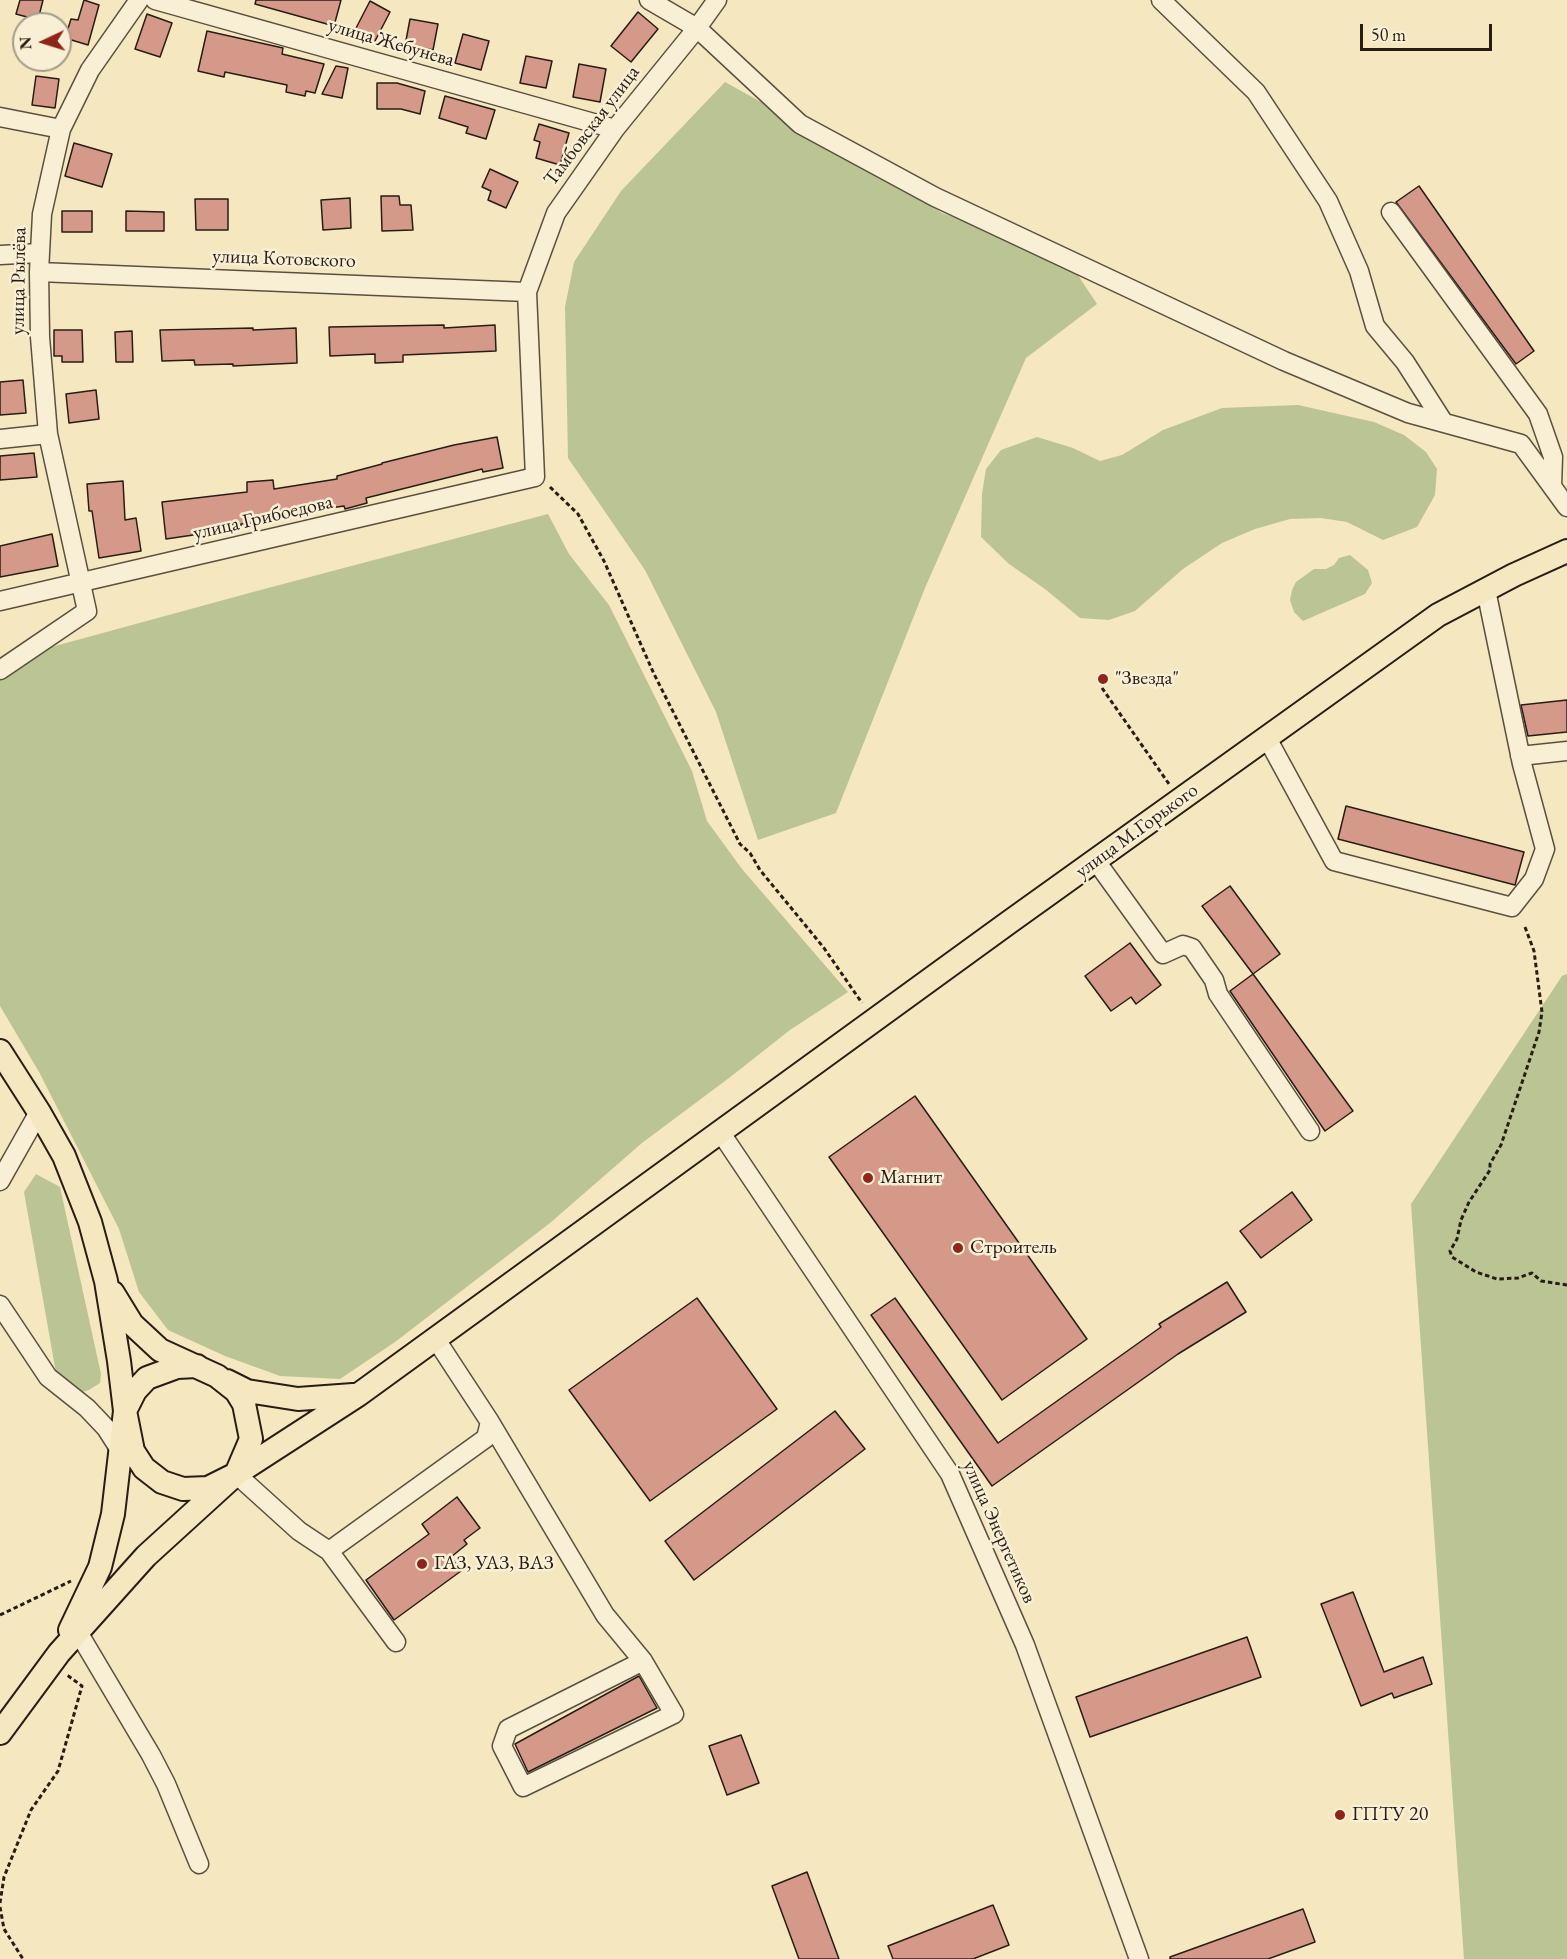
<!DOCTYPE html>
<html>
<head>
<meta charset="utf-8">
<style>
	body { margin:0 }
	#map { position:relative; width:1567px; height:1959px; overflow:hidden; background:#f5e7bf; font-family:"EB Garamond",serif }
	canvas { display:block }
	.north { position:absolute; left:12px; top:12px; width:60px; height:60px; box-sizing:border-box; background:#f8efd5; border:2px solid #a49b88; border-radius:50%; rotate:266deg; font-size:16px; font-weight:700; line-height:24px; text-align:center; color:#271d15 }
	.north::after { content:''; display:block; margin:auto; width:21px; height:27px; background:#8f2418; clip-path:polygon(50% 0,100% 100%,50% 72%,0 100%) }
	.scale { position:absolute; left:1360px; top:24px; width:132px; height:27px; box-sizing:border-box; border:3px solid #271d15; border-top:0; padding-left:8px; font-size:18px; line-height:21px; white-space:nowrap; color:#271d15; -webkit-text-stroke:4px #f8efd5; paint-order:stroke }
</style>
</head>
<body>
<div id="map">
<canvas width="1567" height="1959"></canvas>
<div class="north">N</div>
<div class="scale">50 m</div>
</div>
<script>
const ctx = document.querySelector('canvas').getContext('2d');
ctx.lineJoin = 'round';
function fill(path, color) { ctx.fillStyle = color; ctx.fill(path, 'evenodd'); }
const poly = rows => new Path2D(rows.map(r => 'M' + r).join(''));
function stroke(path, color, width, dash) { ctx.strokeStyle = color; ctx.lineWidth = width; ctx.lineCap = dash ? 'butt' : 'round'; ctx.setLineDash(dash || []); ctx.stroke(path); }
function drawText(font, color, halo, rows, align = 'center') {
  ctx.font = font + ' "EB Garamond",serif'; ctx.lineWidth = 5; ctx.setLineDash([]); ctx.textBaseline = 'middle'; ctx.strokeStyle = halo; ctx.fillStyle = color; for (const [text, x, y, turn = 0] of rows) {
    ctx.save(); ctx.translate(x, y); ctx.rotate((+turn || 0) * Math.PI / 180); ctx.textAlign = isNaN(turn) ? turn : align; if (halo) ctx.strokeText(text, 0, 0); ctx.fillText(text, 0, 0); ctx.restore();
  }
}
fill(poly([
	[725,82,815,132,942,213,1066,257,1097,304,1026,358,925,588,836,813,758,840,716,712,645,570,568,458,565,307,574,262,621,191],
	[1298,405,1374,422,1404,435,1426,452,1437,469,1435,495,1417,527,1383,540,1347,522,1321,518,1290,519,1255,529,1222,543,1183,569,1135,611,1109,620,1080,618,1045,589,1009,564,981,537,982,494,986,469,1001,450,1037,437,1073,448,1100,461,1122,455,1163,430,1222,408],
	[548,514,569,554,609,605,692,771,707,821,742,869,848,992,790,1030,729,1078,642,1143,550,1223,395,1342,340,1379,280,1376,225,1356,168,1330,139,1292,119,1229,39,1072,0,1006,0,661,253,592],
	[1350,555,1368,570,1372,583,1365,594,1303,621,1294,612,1290,600,1292,590,1296,582,1314,569,1326,569,1334,565,1339,558],
	[1567,974,1567,1959,1464,1959,1411,1204,1562,976],
	[36,1174,60,1187,101,1374,100,1383,89,1390,72,1395,56,1373,24,1192]
]), '#bbc593');
const building = poly([
	[20,0,43,0,38,20,16,14,20,0],
	[84,0,99,5,88,45,65,38,71,19,78,20,84,0],
	[256,0,341,0,334,26,255,4,256,0],
	[370,1,390,12,374,43,354,32,370,1],
	[638,12,658,29,631,62,611,46,638,12],
	[147,14,172,23,160,57,135,49,147,14],
	[410,19,438,24,433,50,424,48,422,54,404,51,410,19],
	[207,31,283,48,282,54,324,64,315,93,306,91,305,96,286,92,287,85,225,72,224,77,198,71,207,31],
	[463,34,489,41,481,70,455,63,463,34],
	[526,56,552,61,546,88,520,83,526,56],
	[579,64,606,69,600,102,573,97,579,64],
	[336,66,348,68,342,98,322,94,336,66],
	[36,76,59,79,55,108,32,105,36,76],
	[377,83,397,83,425,91,420,114,401,109,377,109,377,83],
	[445,96,495,110,486,139,466,133,468,127,439,118,445,96],
	[539,124,569,133,560,165,536,158,540,142,534,140,539,124],
	[74,143,112,154,102,187,65,176,74,143],
	[490,169,518,182,506,208,488,200,491,191,482,187,490,169],
	[1419,186,1534,351,1516,364,1396,202,1419,186],
	[381,196,399,196,400,205,411,205,413,230,382,231,381,196],
	[350,198,351,228,323,230,321,200,350,198],
	[195,199,228,199,228,230,196,230,195,199],
	[62,211,92,211,92,232,62,232,62,211],
	[126,211,164,212,164,231,126,231,126,211],
	[444,325,444,328,495,325,496,351,403,355,403,362,375,363,375,354,330,356,329,327,444,325],
	[253,328,253,330,296,328,297,363,233,366,233,364,195,365,194,360,162,361,160,330,253,328],
	[54,330,82,330,83,362,62,362,62,356,54,356,54,330],
	[132,331,133,362,116,362,115,332,132,331],
	[23,380,26,413,0,415,0,382,23,380],
	[96,390,99,419,69,423,66,394,96,390],
	[497,437,503,468,483,472,482,469,366,498,367,503,345,509,344,506,276,516,276,521,241,524,241,528,166,539,162,502,247,492,247,482,273,480,274,489,337,479,337,476,382,464,382,463,454,445,497,437],
	[34,453,37,477,0,480,0,456,34,453],
	[123,481,125,520,136,518,141,551,99,558,92,511,89,511,87,484,123,481],
	[52,534,58,566,0,577,0,546,52,534],
	[1567,700,1567,732,1528,736,1521,705,1567,700],
	[1346,806,1524,852,1515,885,1338,839,1346,806],
	[1230,886,1280,954,1253,974,1202,906,1230,886],
	[1130,943,1161,985,1136,1004,1131,997,1111,1011,1085,976,1130,943],
	[1253,974,1353,1111,1325,1131,1230,991,1253,974],
	[915,1096,1087,1339,1002,1400,829,1157,915,1096],
	[1292,1192,1312,1220,1261,1258,1240,1231,1292,1192],
	[1227,1282,1246,1312,1178,1354,992,1486,871,1315,895,1298,998,1443,1161,1327,1159,1324,1227,1282],
	[697,1298,777,1409,650,1501,569,1390,697,1298],
	[835,1411,865,1449,694,1580,665,1541,835,1411],
	[457,1497,480,1528,464,1540,467,1544,451,1557,461,1571,394,1620,366,1580,429,1534,422,1524,457,1497],
	[1353,1592,1384,1672,1423,1657,1432,1684,1394,1698,1392,1693,1361,1706,1321,1604,1353,1592],
	[1247,1637,1261,1677,1090,1737,1076,1697,1247,1637],
	[639,1676,657,1708,528,1772,515,1744,639,1676],
	[741,1735,759,1783,727,1795,709,1746,741,1735],
	[807,1872,839,1959,799,1959,772,1886,807,1872],
	[993,1905,1009,1945,973,1959,893,1959,888,1946,993,1905],
	[1303,1909,1315,1942,1268,1959,1170,1959,1170,1957,1303,1909]
]);
fill(building, '#d59989');
stroke(building, '#271d15', 1.5);
const minor = poly([
	[155,0,615,129],
	[649,0,697,28,800,124,935,197,1284,361,1408,413,1521,444,1567,507],
	[1161,0,1256,92,1328,201,1359,271,1375,326,1405,362,1444,423],
	[0,117,61,129],
	[1391,212,1538,414,1553,457,1552,486],
	[0,255,40,253],
	[39,272,527,292],
	[0,439,48,434],
	[0,601,535,477,527,292,556,213,615,129,697,28,717,0],
	[0,670,87,611,48,434,40,337,39,272,42,214,61,129,90,70,139,0],
	[1267,738,1334,861,1512,907,1534,879,1545,849,1522,764,1486,590],
	[1520,756,1567,751],
	[1096,861,1163,954,1183,945,1192,948,1214,980,1218,994,1310,1131],
	[721,1133,950,1474,1025,1645,1139,1959],
	[0,1181,39,1112],
	[0,1305,48,1377,87,1408,106,1428,120,1450],
	[490,1422,605,1615,643,1661,674,1714,523,1787,502,1746,508,1729,643,1661],
	[236,1474,299,1531,329,1551,486,1438,490,1422,435,1338],
	[329,1551,396,1642],
	[78,1632,151,1755,166,1784,199,1864]
]);
const major = poly([
	[0,1051,39,1112,64,1156,90,1222,106,1281,119,1361,125,1411,133,1451,144,1468,162,1482,183,1489,208,1488,236,1474,358,1395,1008,923,1438,615,1514,575,1567,551],
	[227,1381,247,1391,298,1399,353,1395],
	[70,1630,100,1567,113,1514,125,1411,135,1391,147,1378,177,1367,197,1366],
	[0,1733,59,1653,146,1556,236,1474,251,1439,244,1404,236,1391,217,1376,160,1350,132,1324,113,1293]
]);
stroke(minor, '#5a5040', 21);
stroke(major, '#271d15', 26);
stroke(poly([
	[550,487,578,514,604,561,654,674,740,844,750,853,760,870,824,948,862,1003],
	[1102,688,1169,784],
	[1525,927,1534,951,1542,1012,1539,1032,1501,1145,1490,1164,1490,1170,1469,1202,1461,1220,1457,1239,1450,1251,1452,1257,1476,1272,1497,1279,1518,1278,1532,1273,1541,1281,1567,1285],
	[0,1615,71,1581],
	[0,1903,4,1877,31,1810,58,1771,82,1686,67,1675],
	[0,1907,4,1929,23,1959]
]), '#271d15', 3, [4.5, 3]);
stroke(minor, '#f8efd5', 18);
stroke(major, '#f5e7bf', 22);
for (const [x, y, r, color] of [
	[1103,679,6,"#8f2418"],
	[868,1178,6,"#8f2418"],
	[958,1248,6,"#8f2418"],
	[422,1564,6,"#8f2418"],
	[1340,1815,6,"#8f2418"]
]) { const dot = new Path2D(); dot.arc(x, y, r, 0, 2 * Math.PI); ctx.fillStyle = color; ctx.fill(dot); stroke(dot, '#f8efd5', 2); }
drawText('20px', '#271d15', '#f8efd5', [
	["улица Жебунева",391,43,16],
	["Тамбовская улица",592,126,-53],
	["улица Котовского",284,259,2],
	["улица Рылёва",19,281,-89],
	["улица Грибоедова",263,518,-13],
	["улица М.Горького",1137,831,-36],
	["улица Энергетиков",999,1532,66]
]);
drawText('20px', '#271d15', '#f8efd5', [
	["\"Звезда\"",1115,679],
	["Магнит",880,1178],
	["Строитель",970,1248],
	["ГАЗ, УАЗ, ВАЗ",434,1564],
	["ГПТУ 20",1352,1815]
], 'left');
</script>
</body>
</html>
